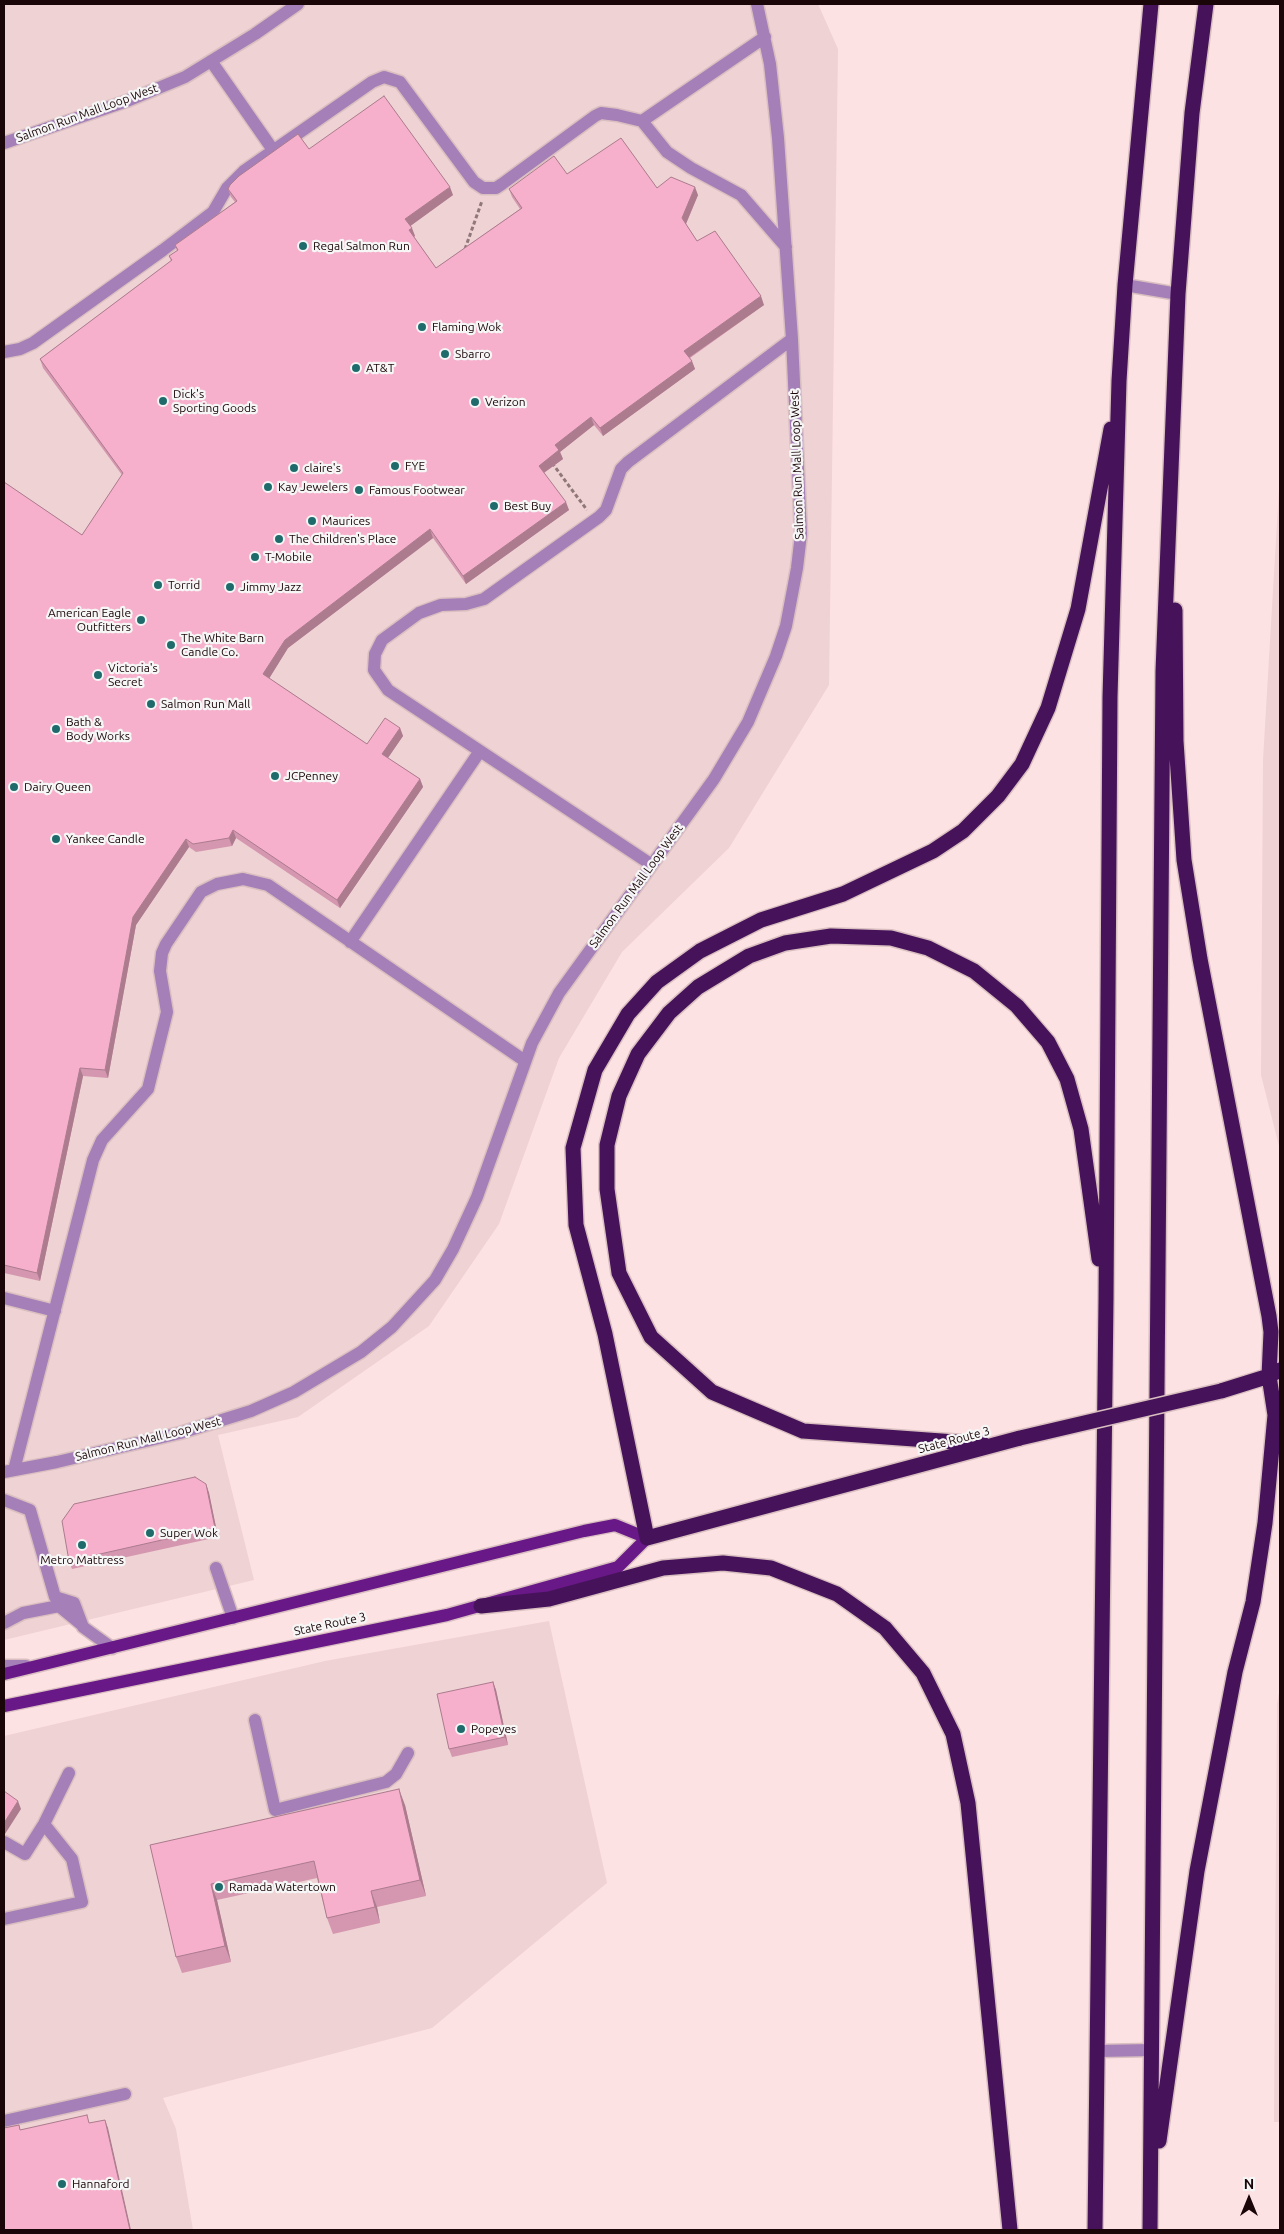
<!DOCTYPE html>
<html>
<head>
<meta charset="utf-8">
<style>
	body { margin:0 }
	#map { position:relative; width:1284px; height:2234px; overflow:hidden; background:#fde2e3; font-family:Ubuntu,sans-serif }
	canvas { display:block }
	.frame { position:absolute; inset:0; border:5px solid #1a0608; pointer-events:none }
	.north { position:absolute; left:1224px; top:2174px; width:50px; height:50px; -webkit-text-stroke:4px #f6f6f6; paint-order:stroke; rotate:0deg; font-size:14px; font-weight:700; line-height:20px; text-align:center; color:#1a0608 }
	.north::after { content:''; display:block; margin:auto; width:18px; height:22px; background:#1a0608; clip-path:polygon(50% 0,100% 100%,50% 72%,0 100%) }
</style>
</head>
<body>
<div id="map">
<canvas width="1284" height="2234"></canvas>
<div class="frame"></div>
<div class="north">N</div>
</div>
<script>
const ctx = document.querySelector('canvas').getContext('2d');
ctx.lineJoin = 'round';
function fill(path, color) { ctx.fillStyle = color; ctx.fill(path, 'evenodd'); }
const poly = rows => new Path2D(rows.map(r => 'M' + r).join(''));
function stroke(path, color, width, dash) { ctx.strokeStyle = color; ctx.lineWidth = width; ctx.lineCap = dash ? 'butt' : 'round'; ctx.setLineDash(dash || []); ctx.stroke(path); }
function drawText(font, color, halo, rows, align = 'center') {
  ctx.font = font + ' Ubuntu,sans-serif'; ctx.lineWidth = 4.5; ctx.setLineDash([]); ctx.textBaseline = 'middle'; ctx.strokeStyle = halo; ctx.fillStyle = color; for (const [text, x, y, turn = 0] of rows) {
    ctx.save(); ctx.translate(x, y); ctx.rotate((+turn || 0) * Math.PI / 180); ctx.textAlign = isNaN(turn) ? turn : align; if (halo) ctx.strokeText(text, 0, 0); ctx.fillText(text, 0, 0); ctx.restore();
  }
}
fill(poly([
	[4,4,818,4,838,49,829,685,729,848,622,952,559,1058,499,1224,429,1326,298,1417,218,1435,254,1580,4,1640],
	[1280,472,1280,1150,1261,1075,1263,760],
	[549,1621,607,1883,432,2028,163,2098,176,2129,193,2230,4,2230,4,1736,325,1661],
	[1280,1687,1280,2122,1274,2122,1277,1704]
]), '#efd2d3');
const minor = poly([
	[211,61,273,150],
	[642,121,765,37],
	[4,143,127,101,185,77,255,34,298,4],
	[1125,285,1178,294],
	[4,352,20,349,33,343,163,250,213,212,227,188,244,171,372,82,384,77,400,82,474,182,483,188,496,188,502,184,595,116,601,113,617,115,642,121,667,152,691,168,741,195,786,247],
	[652,865,388,690,374,670,375,654,382,640,419,613,441,605,466,604,484,599,599,517,606,510,621,469,628,462,792,339],
	[350,942,480,751],
	[4,1298,55,1311],
	[14,1470,93,1160,102,1140,148,1089,167,1012,160,971,162,953,166,944,201,892,217,884,243,879,268,885,525,1061],
	[4,1472,57,1462,180,1433,251,1411,294,1392,361,1352,392,1327,435,1280,453,1249,477,1197,532,1043,559,993,714,779,748,722,776,656,786,626,797,568,801,534,792,339,778,138,770,64,757,4],
	[4,1500,30,1510,55,1597,74,1603,83,1627,112,1648],
	[216,1568,233,1618],
	[4,1623,23,1613,59,1606,81,1624],
	[4,1666,26,1666],
	[255,1720,275,1810,386,1782,396,1774,408,1753],
	[4,1842,25,1854,44,1824,69,1773],
	[4,1919,82,1902,72,1859,44,1824],
	[1098,2051,1152,2050],
	[4,2121,125,2094]
]);
const major = poly([
	[4,1674,584,1531,615,1525,647,1538,618,1567,447,1615,4,1706]
]);
const highway = poly([
	[1221,1391,1269,1376,1280,1370],
	[1020,1438,647,1538,605,1334,576,1225,573,1148,595,1070,628,1014,657,982,700,951,761,920,843,894,933,851,963,831,998,796,1022,764,1048,708,1078,609,1111,429],
	[983,1444,803,1431,712,1392,651,1337,619,1273,607,1189,607,1145,619,1096,638,1054,669,1013,698,987,749,956,785,943,831,936,891,938,928,948,974,971,1017,1006,1048,1042,1067,1079,1081,1129,1099,1259],
	[481,1606,549,1599,663,1568,723,1563,771,1568,837,1594,885,1628,923,1673,953,1734,968,1803,1010,2230],
	[1159,2141,1197,1871,1235,1672,1253,1602,1265,1523,1275,1415,1269,1376,1271,1332,1269,1316,1200,959,1184,860,1176,741,1175,610],
	[1095,2230,1106,1300,1110,697,1119,381,1125,285,1151,4],
	[1150,2230,1163,671,1178,294,1192,113,1206,4]
]);
stroke(minor, '#d9bfc0', 15);
stroke(major, '#d9bfc0', 15);
stroke(highway, '#d9bfc0', 18);
stroke(poly([
	[465,249,482,201],
	[552,463,587,510]
]), '#90787a', 3, [4, 2.5]);
stroke(minor, '#a57fb8', 12);
stroke(major, '#691888', 12);
stroke(highway, '#46135a', 15);
const highwayBridge = poly([
	[1020,1438,1221,1391]
]);
stroke(highwayBridge, '#d9bfc0', 18, []);
stroke(highwayBridge, '#46135a', 15);
fill(poly([
	[309,149,453,195,410,226,415,236,414,237,436,268,520,209,512,197,509,189,567,174,698,195,686,224,697,241,764,305,690,358,695,369,603,436,594,425,560,452,563,459,544,473,569,510,466,584,433,538,288,648,269,678,367,744,400,728,403,736,388,758,420,779,423,787,340,908,236,838,232,846,196,852,189,847,136,925,108,1078,83,1076,40,1281,4,1273,4,482,82,535,122,475,43,368,40,359,171,261,169,256,177,251,175,245,235,202,231,197,228,189],
	[206,1484,209,1493,218,1537,72,1569,69,1561],
	[493,1682,496,1690,508,1745,452,1757,449,1749],
	[405,1805,426,1896,377,1907,380,1923,333,1934,327,1918,317,1878,217,1900,231,1962,182,1973,176,1957,150,1845]
]), '#d497af');
fill(poly([
	[450,187,453,195,409,227,405,219],
	[695,187,698,195,685,226,682,218],
	[412,228,415,236,412,238,409,230],
	[761,296,764,305,687,359,684,351],
	[692,361,695,369,603,436,600,428],
	[591,417,594,425,560,452,563,459,542,474,539,466,555,445],
	[566,502,569,510,466,584,463,576],
	[430,529,433,538,288,648,267,682,263,674,285,640],
	[400,728,403,736,385,762,382,754],
	[420,779,423,787,340,908,337,900],
	[233,830,236,838,232,846,229,838],
	[186,839,189,847,136,925,108,1078,105,1070,133,917],
	[80,1068,83,1076,40,1281,37,1273],
	[206,1484,209,1493,218,1537,215,1528],
	[493,1682,496,1690,508,1745,505,1737],
	[399,1789,405,1805,426,1896,420,1880],
	[18,1801,21,1809,5,1834,4,1830,4,1823],
	[211,1884,217,1900,231,1962,225,1946],
	[371,1891,377,1907,380,1923,375,1907],
	[105,2120,108,2128,131,2230,130,2230]
]), '#ac7b8e');
const building = poly([
	[384,96,450,187,405,219,412,228,409,230,436,268,522,208,509,189,554,156,567,174,621,138,657,188,671,177,695,187,682,218,697,241,715,231,761,296,684,351,692,361,600,428,591,417,555,445,559,450,539,466,566,502,463,576,430,529,285,640,263,674,367,744,385,718,400,728,382,754,420,779,337,900,233,830,229,838,193,844,186,839,133,917,105,1070,80,1068,37,1273,4,1265,4,482,82,535,123,473,40,359,172,260,169,256,178,250,175,245,237,201,228,189,230,185,239,176,298,134,309,149,384,96],
	[195,1477,206,1484,215,1528,69,1561,62,1521,74,1504,195,1477],
	[493,1682,505,1737,449,1749,437,1694,493,1682],
	[399,1789,420,1880,371,1891,375,1907,327,1918,314,1861,211,1884,225,1946,176,1957,150,1845,399,1789],
	[4,1791,18,1801,4,1823,4,1791],
	[87,2115,89,2123,105,2120,130,2230,4,2230,4,2128,19,2125,20,2130,87,2115]
]);
fill(building, '#f6b0cb');
stroke(building, '#ac7b8e', 1);
for (const [x, y, r, color] of [
	[303,246,5,"#1f6b6b"],
	[422,327,5,"#1f6b6b"],
	[445,354,5,"#1f6b6b"],
	[356,368,5,"#1f6b6b"],
	[163,401,5,"#1f6b6b"],
	[475,402,5,"#1f6b6b"],
	[395,466,5,"#1f6b6b"],
	[294,468,5,"#1f6b6b"],
	[268,487,5,"#1f6b6b"],
	[359,490,5,"#1f6b6b"],
	[494,506,5,"#1f6b6b"],
	[312,521,5,"#1f6b6b"],
	[279,539,5,"#1f6b6b"],
	[255,557,5,"#1f6b6b"],
	[158,585,5,"#1f6b6b"],
	[230,587,5,"#1f6b6b"],
	[141,620,5,"#1f6b6b"],
	[171,645,5,"#1f6b6b"],
	[98,675,5,"#1f6b6b"],
	[151,704,5,"#1f6b6b"],
	[56,729,5,"#1f6b6b"],
	[275,776,5,"#1f6b6b"],
	[14,787,5,"#1f6b6b"],
	[56,839,5,"#1f6b6b"],
	[150,1533,5,"#1f6b6b"],
	[82,1545,5,"#1f6b6b"],
	[461,1729,5,"#1f6b6b"],
	[219,1887,5,"#1f6b6b"],
	[62,2184,5,"#1f6b6b"]
]) { const dot = new Path2D(); dot.arc(x, y, r, 0, 2 * Math.PI); ctx.fillStyle = color; ctx.fill(dot); stroke(dot, '#f6f6f6', 2); }
drawText('12px', '#1a0608', '#f6f6f6', [
	["Salmon Run Mall Loop West",87,113,-20],
	["Salmon Run Mall Loop West",797,465,-92],
	["Salmon Run Mall Loop West",636,886,-54],
	["Salmon Run Mall Loop West",148,1439,-14],
	["State Route 3",954,1440,-15],
	["State Route 3",330,1624,-12]
]);
drawText('12px', '#1a0608', '#f6f6f6', [
	["Regal Salmon Run",313,246],
	["Flaming Wok",432,327],
	["Sbarro",455,354],
	["AT&T",366,368],
	["Dick's",173,394],
	["Sporting Goods",173,408],
	["Verizon",485,402],
	["FYE",405,466],
	["claire's",304,468],
	["Kay Jewelers",278,487],
	["Famous Footwear",369,490],
	["Best Buy",504,506],
	["Maurices",322,521],
	["The Children's Place",289,539],
	["T-Mobile",265,557],
	["Torrid",168,585],
	["Jimmy Jazz",240,587],
	["American Eagle",131,613,"right"],
	["Outfitters",131,627,"right"],
	["The White Barn",181,638],
	["Candle Co.",181,652],
	["Victoria's",108,668],
	["Secret",108,682],
	["Salmon Run Mall",161,704],
	["Bath &",66,722],
	["Body Works",66,736],
	["JCPenney",285,776],
	["Dairy Queen",24,787],
	["Yankee Candle",66,839],
	["Super Wok",160,1533],
	["Metro Mattress",82,1560,"center"],
	["Popeyes",471,1729],
	["Ramada Watertown",229,1887],
	["Hannaford",72,2184]
], 'left');
</script>
</body>
</html>
